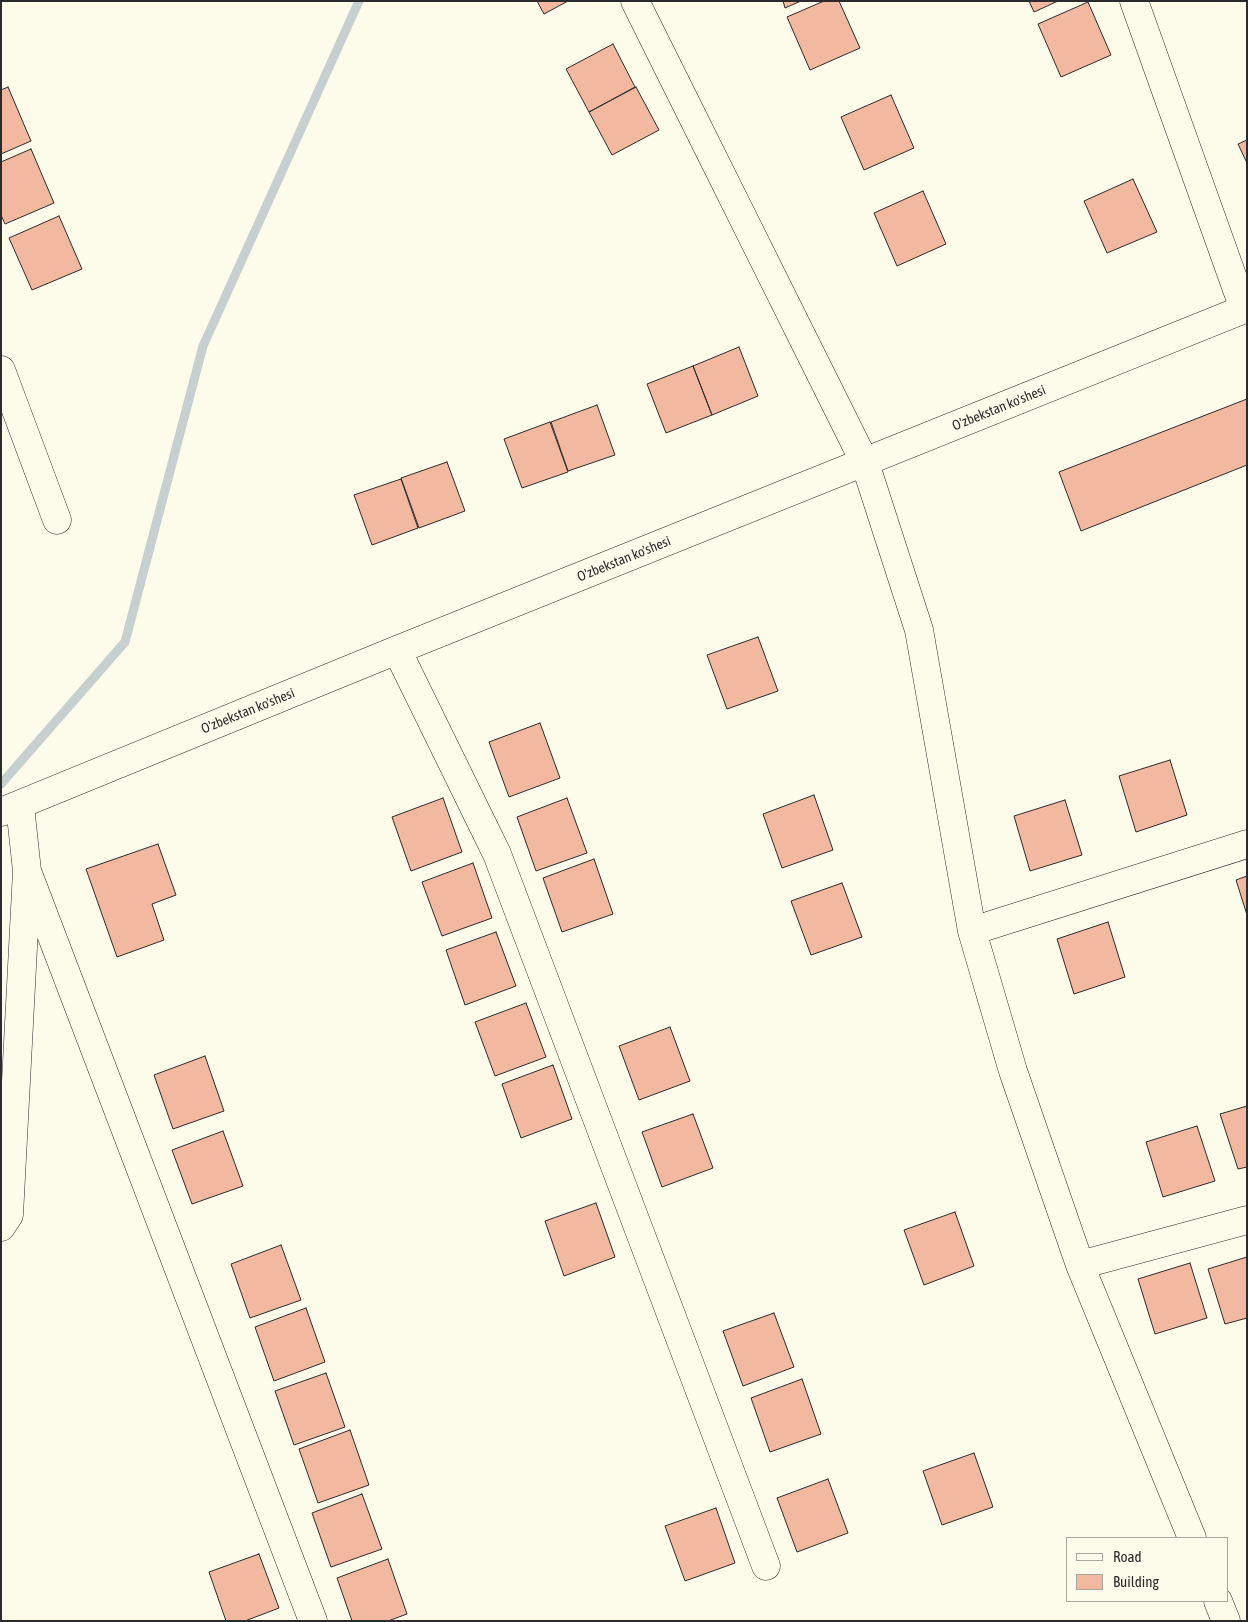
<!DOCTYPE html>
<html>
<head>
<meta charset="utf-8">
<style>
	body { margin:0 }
	#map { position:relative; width:1248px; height:1622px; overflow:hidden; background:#fdfbea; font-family:"Asap Condensed",sans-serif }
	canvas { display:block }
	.frame { position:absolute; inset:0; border:2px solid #2b2b2b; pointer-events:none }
	.legend { position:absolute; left:1066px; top:1537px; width:162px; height:65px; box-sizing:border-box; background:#fdfbea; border:1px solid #a9a89e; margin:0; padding:6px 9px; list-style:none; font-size:15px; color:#2b2b2b }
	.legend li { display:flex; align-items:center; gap:10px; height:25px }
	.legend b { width:25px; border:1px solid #a9a89e }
</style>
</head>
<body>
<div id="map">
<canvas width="1248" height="1622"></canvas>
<div class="frame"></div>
<ul class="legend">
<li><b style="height:6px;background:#fdfbea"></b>Road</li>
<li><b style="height:14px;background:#f2b8a0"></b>Building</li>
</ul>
</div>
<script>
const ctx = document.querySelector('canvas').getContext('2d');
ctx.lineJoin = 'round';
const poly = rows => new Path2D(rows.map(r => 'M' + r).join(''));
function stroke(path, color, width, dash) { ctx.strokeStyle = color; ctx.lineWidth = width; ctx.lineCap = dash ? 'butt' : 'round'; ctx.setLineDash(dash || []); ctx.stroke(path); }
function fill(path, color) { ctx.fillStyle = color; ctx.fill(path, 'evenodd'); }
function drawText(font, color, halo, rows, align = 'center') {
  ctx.font = font + ' "Asap Condensed",sans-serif'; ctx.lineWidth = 4; ctx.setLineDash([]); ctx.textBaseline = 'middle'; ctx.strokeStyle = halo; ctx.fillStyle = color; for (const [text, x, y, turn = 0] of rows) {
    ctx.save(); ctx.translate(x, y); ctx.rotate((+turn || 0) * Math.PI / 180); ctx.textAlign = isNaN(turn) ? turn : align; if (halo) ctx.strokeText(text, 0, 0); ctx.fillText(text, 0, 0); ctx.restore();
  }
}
stroke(poly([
	[1,784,125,642,203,346,359,1]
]), '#c7d0d0', 9);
const building = poly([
	[537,1,568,1,544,14,537,1],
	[783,1,801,1,785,8,783,1],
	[824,1,839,1,860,48,810,70,787,17,824,1],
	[1029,1,1058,1,1034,12,1029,1],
	[1088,2,1111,55,1061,77,1038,24,1088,2],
	[613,44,635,87,589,112,566,69,613,44],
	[8,87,31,141,1,154,1,90,8,87],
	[636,87,659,130,612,155,589,112,636,87],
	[891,95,914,148,864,170,841,117,891,95],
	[1247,140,1247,163,1238,144,1247,140],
	[31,149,54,203,5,224,1,215,1,162,31,149],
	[1133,179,1157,232,1107,253,1084,201,1133,179],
	[923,191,946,244,897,266,874,213,923,191],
	[59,216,82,269,32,290,9,238,59,216],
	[739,347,758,396,712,415,693,366,739,347],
	[693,366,712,415,666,433,647,384,693,366],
	[1247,399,1247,465,1081,531,1059,472,1247,399],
	[597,405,615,455,568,471,551,422,597,405],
	[550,422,568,472,522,488,504,439,550,422],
	[447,462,465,511,419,528,401,478,447,462],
	[401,479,418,528,372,545,354,495,401,479],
	[758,637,778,691,727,709,707,655,758,637],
	[540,723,560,778,509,797,489,742,540,723],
	[1170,760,1187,815,1136,832,1119,776,1170,760],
	[814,795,833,850,782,868,763,814,814,795],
	[443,798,462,852,411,871,392,817,443,798],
	[567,798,587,853,536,871,517,817,567,798],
	[1065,800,1082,855,1030,871,1014,816,1065,800],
	[158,844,176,895,152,904,164,940,117,957,86,869,158,844],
	[594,859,613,914,562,932,543,878,594,859],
	[473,863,492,918,442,936,422,882,473,863],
	[1247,876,1247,915,1236,880,1247,876],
	[842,883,862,937,811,955,791,901,842,883],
	[1108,922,1125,977,1074,994,1057,939,1108,922],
	[496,932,516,986,465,1005,446,950,496,932],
	[526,1003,546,1057,495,1076,475,1022,526,1003],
	[670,1027,690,1081,639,1100,619,1046,670,1027],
	[205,1056,224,1111,173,1129,154,1075,205,1056],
	[553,1065,572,1119,521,1138,502,1084,553,1065],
	[1247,1106,1247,1167,1238,1169,1220,1114,1247,1106],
	[693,1114,713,1168,662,1187,642,1132,693,1114],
	[1197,1126,1215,1181,1163,1197,1146,1142,1197,1126],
	[223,1131,243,1186,192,1204,172,1150,223,1131],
	[596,1203,615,1257,564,1276,545,1221,596,1203],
	[955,1212,974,1266,924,1285,904,1230,955,1212],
	[281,1245,301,1300,250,1318,231,1264,281,1245],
	[1247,1257,1247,1318,1225,1324,1208,1269,1247,1257],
	[1190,1263,1207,1318,1155,1334,1138,1279,1190,1263],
	[306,1308,325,1362,274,1381,255,1327,306,1308],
	[774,1313,794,1367,743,1386,723,1331,774,1313],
	[326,1373,345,1427,294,1445,275,1391,326,1373],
	[802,1379,821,1434,770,1452,751,1398,802,1379],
	[350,1430,369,1485,318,1503,299,1449,350,1430],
	[974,1453,993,1507,942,1525,923,1471,974,1453],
	[828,1479,848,1533,797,1552,777,1498,828,1479],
	[362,1494,382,1549,331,1567,312,1513,362,1494],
	[716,1508,735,1563,685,1581,665,1526,716,1508],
	[259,1554,279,1608,245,1621,226,1621,209,1572,259,1554],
	[388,1559,407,1614,388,1621,352,1621,337,1578,388,1559]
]);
fill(building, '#f2b8a0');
stroke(building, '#2b2b2b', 1);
const minor = poly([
	[635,1,865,463,919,630,972,931,1013,1071,1080,1265,1192,1538],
	[1134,1,1244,309],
	[1,370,57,520],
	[397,650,497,854,766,1566],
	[1,812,397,650,1247,308],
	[27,871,313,1621],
	[972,931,1247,844],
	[1,1227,9,1215,27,871,20,806],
	[1080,1265,1247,1220],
	[1218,1601,1226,1621]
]);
stroke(minor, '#2b2b2b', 29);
stroke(minor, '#fdfbea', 28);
drawText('14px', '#2b2b2b', '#fdfbea', [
	["O'zbekstan ko'shesi",999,408,-22],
	["O'zbekstan ko'shesi",624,559,-22],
	["O'zbekstan ko'shesi",248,711,-22]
]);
</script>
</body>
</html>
